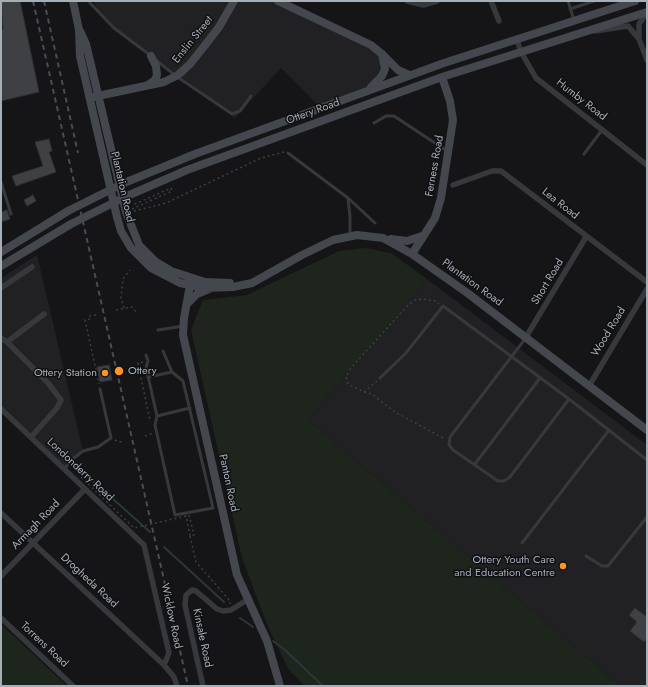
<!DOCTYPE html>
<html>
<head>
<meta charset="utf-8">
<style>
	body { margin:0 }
	#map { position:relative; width:648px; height:687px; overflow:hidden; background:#151517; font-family:Jost,sans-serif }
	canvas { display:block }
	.frame { position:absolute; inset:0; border:2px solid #a6aeb8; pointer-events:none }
</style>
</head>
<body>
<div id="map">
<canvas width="648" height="687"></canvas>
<div class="frame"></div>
</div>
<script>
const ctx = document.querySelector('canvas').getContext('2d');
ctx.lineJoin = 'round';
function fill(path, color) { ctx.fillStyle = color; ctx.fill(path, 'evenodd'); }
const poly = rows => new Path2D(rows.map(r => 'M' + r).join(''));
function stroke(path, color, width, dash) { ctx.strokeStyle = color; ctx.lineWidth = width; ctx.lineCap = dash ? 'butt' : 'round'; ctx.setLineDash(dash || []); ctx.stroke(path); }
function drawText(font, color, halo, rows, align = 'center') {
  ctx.font = font + ' Jost,sans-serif'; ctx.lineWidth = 3; ctx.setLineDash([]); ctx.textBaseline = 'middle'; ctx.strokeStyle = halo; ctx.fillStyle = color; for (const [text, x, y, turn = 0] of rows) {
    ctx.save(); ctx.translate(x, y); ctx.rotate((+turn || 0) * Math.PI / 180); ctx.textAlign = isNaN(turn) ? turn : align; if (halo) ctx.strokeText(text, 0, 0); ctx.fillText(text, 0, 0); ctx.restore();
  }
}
fill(poly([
	[93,1,278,1,377,49,385,69,368,90,321,108,281,68,235,118,115,27,99,12],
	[37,255,83,451,64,469,1,409,1,278],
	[427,279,647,445,647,686,620,686,308,420]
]), '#212124');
fill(poly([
	[365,248,391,253,427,279,308,420,620,686,305,686,289,670,268,627,242,558,191,330,203,300,247,295,339,251],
	[1,624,67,686,1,686]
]), '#1d251d');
stroke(poly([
	[75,465,150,532],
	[164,547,224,602],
	[240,618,253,627],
	[273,641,284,649,323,686]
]), '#2a373c', 2);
const building = poly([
	[1,1,20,1,39,92,1,101,1,29,3,29,1,1],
	[49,139,52,151,49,152,56,172,16,186,12,176,43,166,35,142,49,139],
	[33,195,36,201,27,206,24,200,33,195],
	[7,210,10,219,1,222,1,212,7,210],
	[109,365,112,380,100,382,97,367,109,365],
	[635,608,647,617,647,638,644,642,630,631,637,622,629,615,635,608]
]);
fill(building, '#3f4044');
stroke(building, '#2f3033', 1);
stroke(poly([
	[132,209,172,191,171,188,135,204,134,201],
	[134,211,166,203,261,158,284,152],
	[124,308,121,298,123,279,130,270],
	[116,310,132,307,136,312],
	[96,315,90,316,91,319,85,320,99,384],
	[143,362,138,363,150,421],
	[377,381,364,392,348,384,346,377,351,368,408,305,415,300,422,299,435,301,439,304],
	[364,392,372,394,395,412,445,439],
	[145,436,151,434,151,431],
	[115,440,119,442,124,441],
	[190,536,196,562,230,601,230,604]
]), '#3c3f43', 1.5, [2, 3]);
stroke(poly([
	[568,1,574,20],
	[90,3,114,28,150,55],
	[570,9,594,1],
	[156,60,176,76,232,114,240,111,251,96],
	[374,123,386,116,394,116,447,151],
	[288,153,348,198,375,223],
	[584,154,602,130],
	[1,182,11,214],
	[348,198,350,217,350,236],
	[158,330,183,326],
	[525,339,450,437,449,445,453,450,498,481,504,481,510,477,569,399],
	[146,355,148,361,146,367,157,416,155,425,175,515,213,508,183,381,172,372,163,351],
	[148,377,172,372],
	[380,378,406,353,443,306,569,399,647,460],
	[157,416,190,408],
	[475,464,540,378],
	[64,469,74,458,83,451,98,447,111,438,100,389],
	[522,543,609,430],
	[586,556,602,566,608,566,647,517]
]), '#36383c', 3);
stroke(poly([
	[407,1,423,5,437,1],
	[491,1,499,21],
	[595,31,628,26,639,39,647,60],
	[639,37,639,24,647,13],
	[517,40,521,52,536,78,647,165],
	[453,185,492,171,501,171,647,282],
	[1,288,32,267],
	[526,337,586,237],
	[1,338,7,342,44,314],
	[7,342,48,383,61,400,57,408,31,437],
	[589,386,647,289],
	[1,409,144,545,169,653,164,665],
	[1,513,164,665,174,677,177,686],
	[1,576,85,489],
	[1,618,73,686],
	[203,686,185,605,186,595,192,590,196,591,217,609,223,611,231,610,247,600]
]), '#36383c', 5.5);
stroke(poly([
	[73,1,79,30,80,56,117,217,121,231,131,248,151,268,180,283,205,288,233,287,252,283,302,255,333,240,357,235,383,238,412,254,466,292,647,430],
	[278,1,371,45,382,54,398,70,409,75],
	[80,31,86,44,126,212,139,245,156,262,171,271,205,282,230,283],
	[148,85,155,80,157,75,156,66,151,56],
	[371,87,382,76,385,69,382,54],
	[93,97,164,82,178,75,190,64,206,44,219,27,234,1],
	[124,183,195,154,444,63,635,1],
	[127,196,187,170,442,77,647,12],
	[391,239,407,241,422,236],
	[1,252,68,211],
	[412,254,435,218,441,198,453,120,450,101,442,77],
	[1,266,71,224],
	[194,280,190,285,184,318,183,335,237,575,267,641,280,686],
	[188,303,197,294,209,289]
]), '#44474d', 8);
stroke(poly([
	[33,1,188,686],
	[44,1,78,153]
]), '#494c52', 2, [5, 4]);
stroke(poly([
	[81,477,134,528,186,516,190,536,194,535,189,515,186,516]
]), '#3c3f43', 1.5, [2, 3]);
stroke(poly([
	[68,211,124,183],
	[71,224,127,196]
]), '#44474d', 8);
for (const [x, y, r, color] of [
	[119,371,5,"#ff9325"],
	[105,373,4,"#ff9325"],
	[563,566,4,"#ff9325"]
]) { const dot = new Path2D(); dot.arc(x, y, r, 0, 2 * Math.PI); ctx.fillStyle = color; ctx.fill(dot); stroke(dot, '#101012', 1.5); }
drawText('11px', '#a6aeb8', '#101012', [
	["Enslin Street",193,40,-51],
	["Humby Road",581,100,38],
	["Ottery Road",313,112,-20],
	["Ferness Road",435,166,-80],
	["Plantation Road",122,187,77],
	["Lea Road",560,204,38],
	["Short Road",548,282,-59],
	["Plantation Road",472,283,36],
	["Wood Road",609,332,-59],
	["Londonderry Road",80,470,43],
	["Panton Road",228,483,78],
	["Armagh Road",36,525,-46],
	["Drogheda Road",89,581,43],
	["Wicklow Road",171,616,78],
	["Kinsale Road",202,638,78],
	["Torrens Road",44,645,43]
]);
drawText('11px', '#a6aeb8', '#101012', [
	["Ottery",128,371,"left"],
	["Ottery Station",97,373],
	["Ottery Youth Care",555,560],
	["and Education Centre",555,573]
], 'right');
</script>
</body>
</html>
